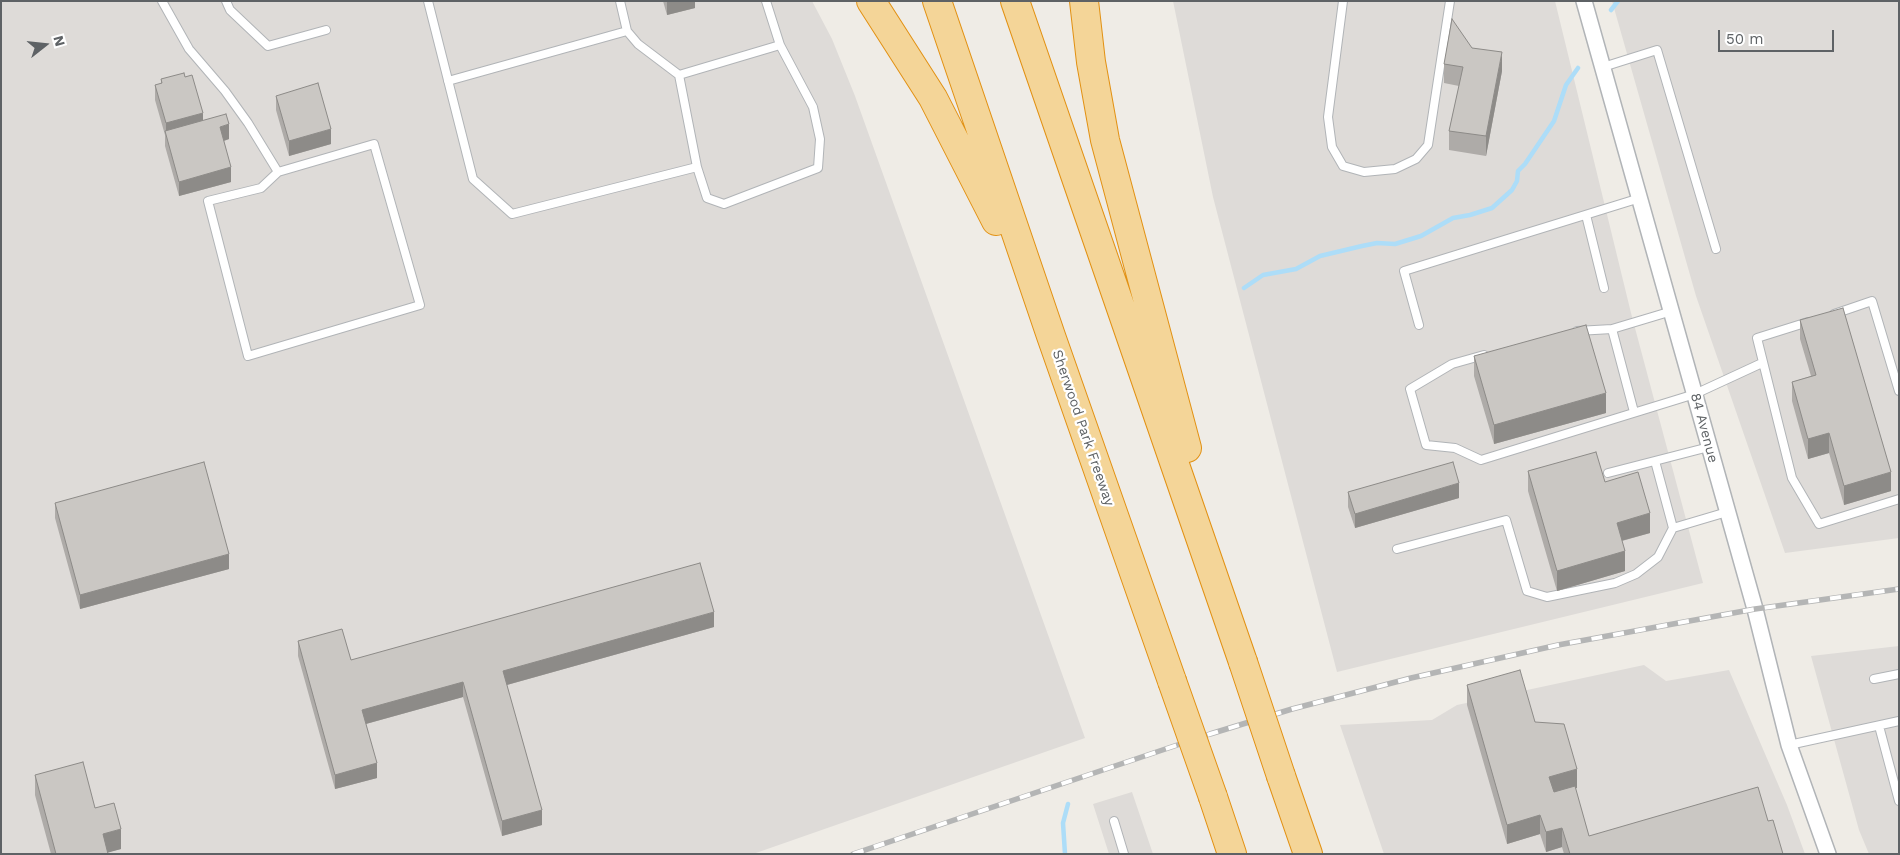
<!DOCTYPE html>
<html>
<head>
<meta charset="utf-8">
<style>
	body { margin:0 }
	#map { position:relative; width:1900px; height:855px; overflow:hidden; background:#efece6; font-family:"Work Sans",sans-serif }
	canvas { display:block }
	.frame { position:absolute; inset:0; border:2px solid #5e6265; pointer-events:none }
	.north { position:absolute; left:20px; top:20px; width:50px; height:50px; -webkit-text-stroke:4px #fff; paint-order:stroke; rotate:74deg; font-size:14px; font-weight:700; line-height:20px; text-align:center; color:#5e6265 }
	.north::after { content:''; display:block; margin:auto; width:18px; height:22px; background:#5e6265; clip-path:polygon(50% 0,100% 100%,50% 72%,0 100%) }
	.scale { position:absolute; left:1718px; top:30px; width:116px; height:22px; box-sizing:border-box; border:2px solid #5e6265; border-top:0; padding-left:6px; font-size:15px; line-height:18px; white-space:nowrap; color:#5e6265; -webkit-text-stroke:4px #fff; paint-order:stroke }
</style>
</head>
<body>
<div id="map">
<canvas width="1900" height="855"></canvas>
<div class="frame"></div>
<div class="north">N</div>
<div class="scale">50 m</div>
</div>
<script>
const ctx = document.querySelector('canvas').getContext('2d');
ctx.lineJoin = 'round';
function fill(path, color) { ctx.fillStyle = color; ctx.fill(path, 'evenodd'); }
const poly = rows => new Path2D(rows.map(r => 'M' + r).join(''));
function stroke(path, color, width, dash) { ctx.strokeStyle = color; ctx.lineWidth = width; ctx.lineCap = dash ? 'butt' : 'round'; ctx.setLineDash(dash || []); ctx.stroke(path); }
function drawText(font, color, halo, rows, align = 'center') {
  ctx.font = font + ' "Work Sans",sans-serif'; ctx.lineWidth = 4.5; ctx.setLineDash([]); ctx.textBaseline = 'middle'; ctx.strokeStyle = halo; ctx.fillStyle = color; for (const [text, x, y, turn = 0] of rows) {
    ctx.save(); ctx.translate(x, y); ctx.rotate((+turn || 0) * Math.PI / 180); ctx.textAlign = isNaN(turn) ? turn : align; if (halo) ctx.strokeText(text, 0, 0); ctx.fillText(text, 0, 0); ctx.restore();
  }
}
fill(poly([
	[1,1,812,1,832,39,855,96,1085,738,753,854,1,854],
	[1173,1,1555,1,1631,313,1703,583,1337,672,1213,197],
	[1612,1,1899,1,1899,538,1785,553,1696,296],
	[1899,646,1899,854,1869,854,1859,830,1811,656],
	[1644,665,1666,681,1729,670,1787,805,1805,854,1384,854,1340,725,1432,720,1457,705],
	[1132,792,1153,854,1109,854,1093,804]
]), '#dedbd8');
stroke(poly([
	[1611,10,1618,1],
	[1244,288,1263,275,1296,269,1320,256,1362,246,1377,243,1395,244,1421,236,1453,218,1470,215,1492,208,1512,190,1517,181,1518,171,1525,164,1554,121,1566,85,1578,68],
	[1065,854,1063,823,1068,804]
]), '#adddf8', 4.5);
const lane = poly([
	[162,1,189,49,225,91,248,123,278,172],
	[226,1,230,10,268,46,326,30],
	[428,1,473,179,512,214,697,167],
	[620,1,627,31,638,44,679,75,780,45],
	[1343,1,1328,117,1332,147,1343,166,1364,172,1395,169,1416,159,1428,145,1450,1],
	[1603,67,1657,50,1716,249],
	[679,75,697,167,707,198,724,204,818,168,820,139,813,107,780,45,766,1],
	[448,81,627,31],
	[374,144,420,305,248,356,208,201,261,188,278,172,374,144],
	[1586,215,1604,288],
	[1834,314,1872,301,1899,391],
	[1808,322,1757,338,1792,478,1819,524,1899,499],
	[1419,325,1404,271,1640,198],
	[1612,329,1634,412],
	[1577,331,1612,329,1672,311],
	[1484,355,1452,364,1410,389,1426,445,1455,448,1481,460,1695,394,1762,363],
	[1655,461,1673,528,1727,512],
	[1608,473,1709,447],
	[1397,549,1506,520,1527,591,1547,597,1615,583,1636,574,1658,557,1673,528],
	[1874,679,1899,674],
	[1879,726,1899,801],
	[1789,745,1899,721],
	[1114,821,1124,854]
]);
const street = poly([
	[1584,1,1755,609,1789,745,1828,854]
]);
const highway = poly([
	[871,1,933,98,996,221],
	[937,1,1051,336,1172,681],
	[1015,1,1243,662],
	[1084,1,1091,62,1105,140,1187,448],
	[1281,776,1308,854],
	[1213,797,1232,854]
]);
stroke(lane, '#b1b4b7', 10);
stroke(street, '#b1b4b7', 18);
stroke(highway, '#e29113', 30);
stroke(lane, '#fff', 8);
stroke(street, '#fff', 15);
stroke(highway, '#f4d598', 28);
const rail = poly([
	[853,854,1210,734,1292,709,1411,678,1558,645,1755,609,1899,589]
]);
stroke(rail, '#b4b5b5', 5.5);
stroke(rail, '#fff', 4, [11]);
const highwayBridge = poly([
	[1243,662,1281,776],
	[1172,681,1213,797]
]);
stroke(highwayBridge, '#e29113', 30, []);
stroke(highwayBridge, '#f4d598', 28);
fill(poly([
	[663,1,695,1,695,8,667,15],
	[1472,48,1502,71,1486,156,1449,150,1449,131,1459,86,1444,83,1444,64],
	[185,77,203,121,229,139,224,141,231,182,179,196,165,146,165,135,155,100,155,85,161,84,161,79],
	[276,96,331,144,289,156,276,110],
	[1800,320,1891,491,1844,505,1829,453,1808,459,1792,401,1792,382,1811,376,1800,339],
	[1474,356,1606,413,1494,444,1474,376],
	[1528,471,1605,482,1650,533,1622,541,1625,571,1557,591,1528,491],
	[1348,492,1459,498,1355,528,1348,507],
	[55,503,229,569,80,609,55,518],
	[714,627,507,685,542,825,502,836,463,697,366,724,377,778,335,789,298,656,298,641,351,660],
	[1467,685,1535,722,1577,788,1575,788,1589,836,1768,821,1783,854,1564,854,1562,847,1546,852,1540,834,1507,844,1467,705],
	[35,775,95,808,121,849,108,852,108,854,51,854,35,795]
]), '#aeaba8');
fill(poly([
	[667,1,695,1,695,8,667,15],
	[1502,52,1502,71,1486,156,1486,136],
	[203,113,203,127,166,134,166,123],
	[229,124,229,139,220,142,220,127],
	[331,129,331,144,289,156,289,141],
	[231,167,231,182,179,196,179,182],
	[1606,393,1606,413,1494,444,1494,425],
	[1829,433,1829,453,1808,459,1808,439],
	[1891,472,1891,491,1844,505,1844,486],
	[1459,483,1459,498,1355,528,1355,514],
	[1650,513,1650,533,1617,542,1617,523],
	[1625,551,1625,571,1557,591,1557,571],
	[229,554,229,569,80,609,80,595],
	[714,612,714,627,503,686,503,671],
	[463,682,463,697,362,725,362,710],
	[377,763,377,778,335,789,335,775],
	[1577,769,1577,788,1549,796,1549,777],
	[542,810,542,825,502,836,502,821],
	[1540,815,1540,834,1507,844,1507,825],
	[1562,828,1562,847,1546,852,1546,832],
	[121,829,121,849,103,854,103,834]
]), '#8d8b88');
const building = poly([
	[1452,19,1472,48,1502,52,1486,136,1449,131,1463,67,1444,64,1452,19],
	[184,73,185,77,192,75,203,113,166,123,155,85,162,83,161,79,184,73],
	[318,83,331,129,289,141,276,96,318,83],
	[226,114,229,124,220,127,231,167,179,182,165,131,226,114],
	[1843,308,1891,472,1844,486,1829,433,1808,439,1792,382,1816,375,1800,320,1843,308],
	[1586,325,1606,393,1494,425,1474,356,1586,325],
	[1596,452,1605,482,1638,472,1650,513,1617,523,1625,551,1557,571,1528,471,1596,452],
	[204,462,229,554,80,595,55,503,204,462],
	[1453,462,1459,483,1355,514,1348,492,1453,462],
	[700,563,714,612,503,671,542,810,502,821,463,682,362,710,377,763,335,775,298,641,342,629,351,660,700,563],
	[1520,670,1535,722,1564,724,1577,769,1549,777,1554,792,1575,786,1589,836,1758,787,1768,821,1773,820,1783,854,1570,854,1562,828,1546,832,1540,815,1507,825,1467,685,1520,670],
	[83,762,95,808,114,803,121,829,103,834,108,854,56,854,35,775,83,762]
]);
fill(building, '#cac7c3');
stroke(building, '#8d8b88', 1);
drawText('14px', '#5e6265', '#fff', [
	["Sherwood Park Freeway",1083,428,71],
	["84 Avenue",1704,428,75]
]);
</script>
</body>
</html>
